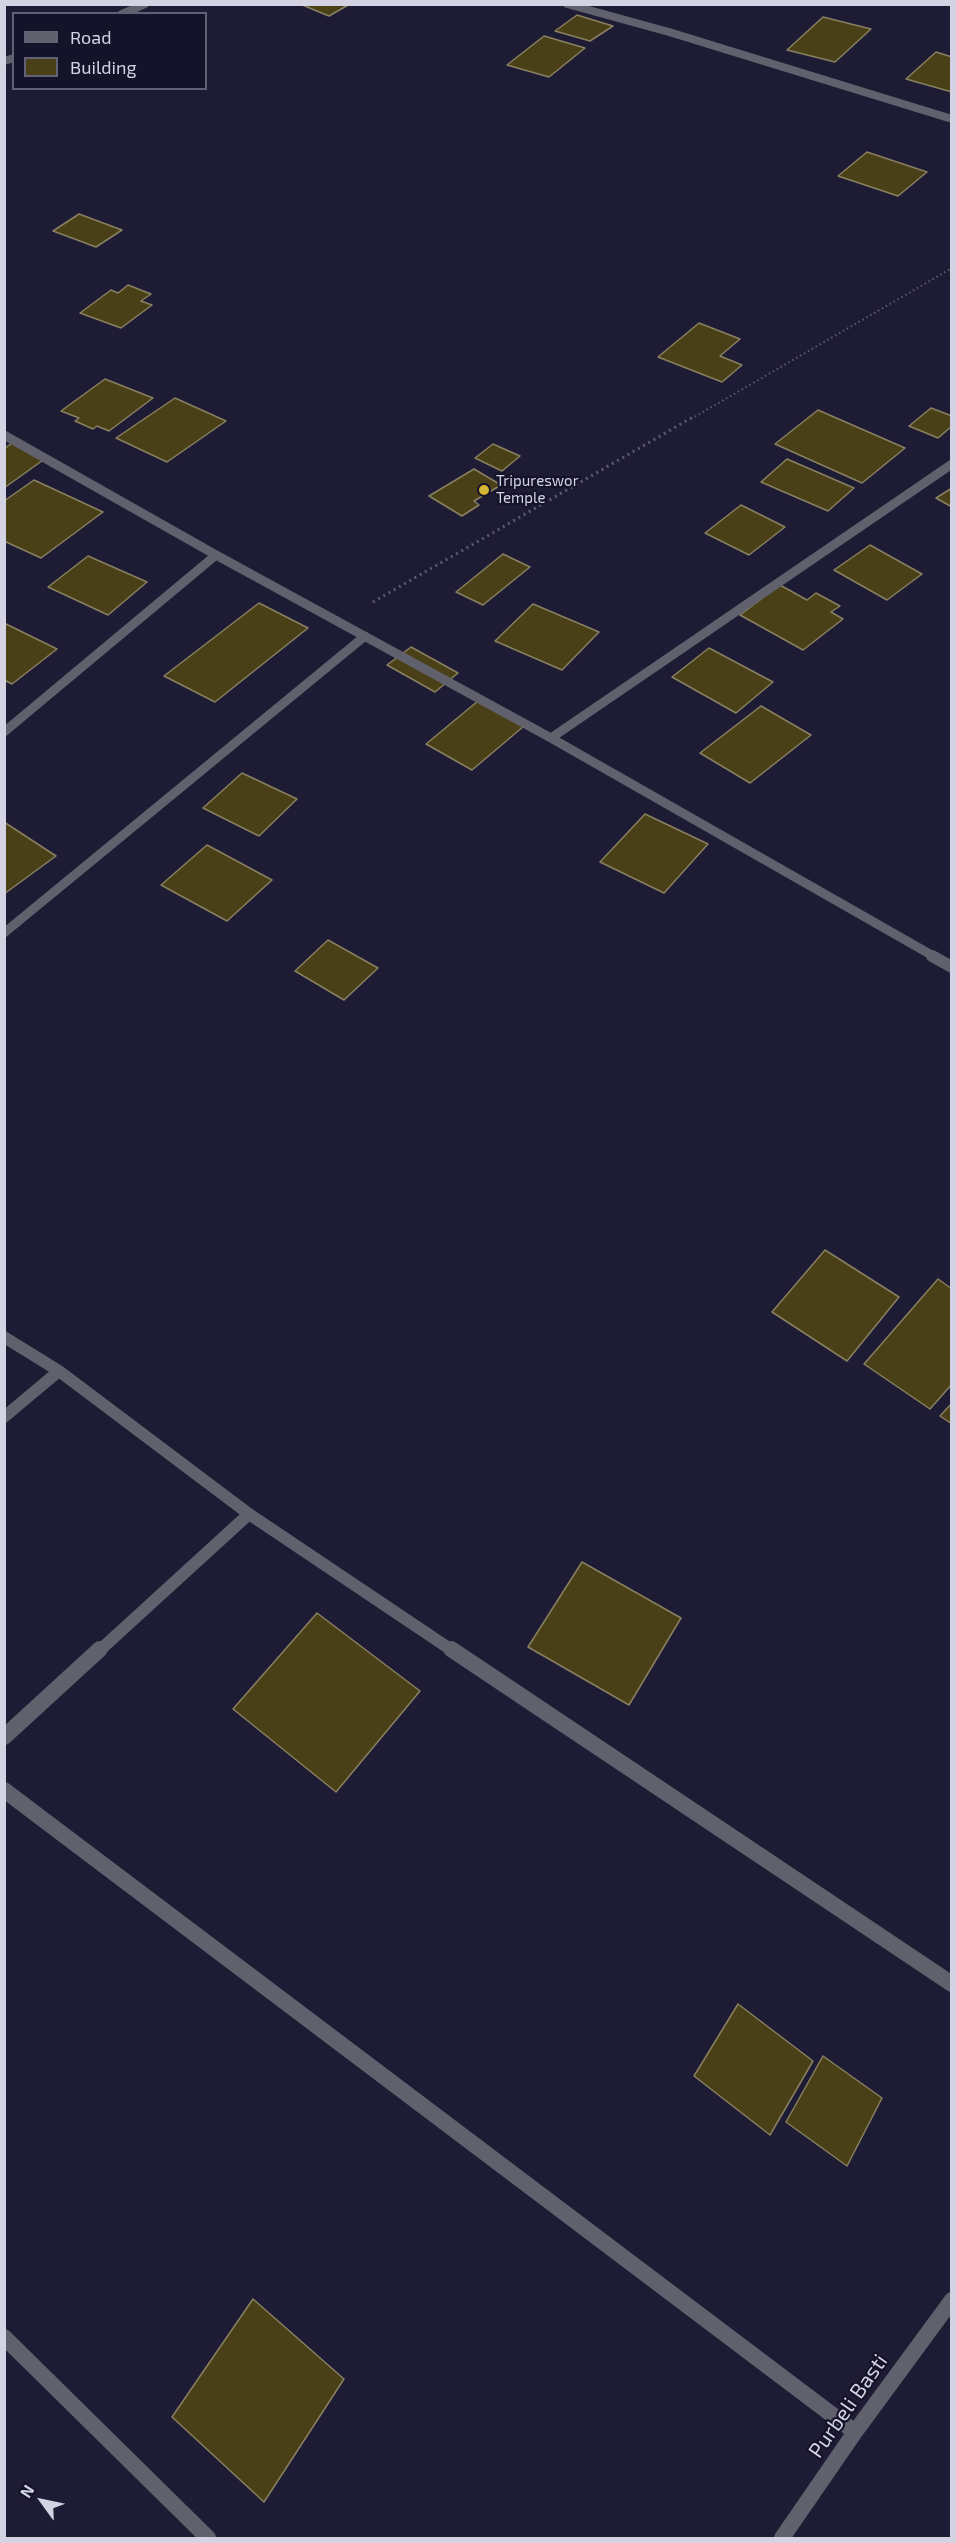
<!DOCTYPE html>
<html>
<head>
<meta charset="utf-8">
<style>
	body { margin:0 }
	#map { position:relative; width:956px; height:2543px; overflow:hidden; background:#1e1c34; font-family:"Exo 2",sans-serif }
	canvas { display:block }
	.frame { position:absolute; inset:0; border:6px solid #d3d3e3; pointer-events:none }
	.legend { position:absolute; left:12px; top:12px; width:195px; height:78px; box-sizing:border-box; background:#15132a; border:2px solid #616074; margin:0; padding:8px 10px; list-style:none; font-size:18px; color:#d3d3e3 }
	.legend li { display:flex; align-items:center; gap:12px; height:30px }
	.legend b { width:30px; border:2px solid #616074 }
	.north { position:absolute; left:12px; top:2471px; width:60px; height:60px; -webkit-text-stroke:4px #15132a; paint-order:stroke; rotate:303deg; font-size:16px; font-weight:700; line-height:24px; text-align:center; color:#d3d3e3 }
	.north::after { content:''; display:block; margin:auto; width:21px; height:27px; background:#d3d3e3; clip-path:polygon(50% 0,100% 100%,50% 72%,0 100%) }
</style>
</head>
<body>
<div id="map">
<canvas width="956" height="2543"></canvas>
<div class="frame"></div>
<ul class="legend">
<li><b style="height:8px;background:#61616d"></b>Road</li>
<li><b style="height:16px;background:#4a4017"></b>Building</li>
</ul>
<div class="north">N</div>
</div>
<script>
const ctx = document.querySelector('canvas').getContext('2d');
ctx.lineJoin = 'round';
function fill(path, color) { ctx.fillStyle = color; ctx.fill(path, 'evenodd'); }
const poly = rows => new Path2D(rows.map(r => 'M' + r).join(''));
function stroke(path, color, width, dash) { ctx.strokeStyle = color; ctx.lineWidth = width; ctx.lineCap = dash ? 'butt' : 'round'; ctx.setLineDash(dash || []); ctx.stroke(path); }
function drawText(font, color, halo, rows, align = 'center') {
  ctx.font = font + ' "Exo 2",sans-serif'; ctx.lineWidth = 4.5; ctx.setLineDash([]); ctx.textBaseline = 'middle'; ctx.strokeStyle = halo; ctx.fillStyle = color; for (const [text, x, y, turn = 0] of rows) {
    ctx.save(); ctx.translate(x, y); ctx.rotate((+turn || 0) * Math.PI / 180); ctx.textAlign = isNaN(turn) ? turn : align; if (halo) ctx.strokeText(text, 0, 0); ctx.fillText(text, 0, 0); ctx.restore();
  }
}
const building = poly([
	[300,4,350,4,329,16,300,4],
	[577,15,613,26,590,41,555,31,577,15],
	[823,17,871,29,835,62,787,50,823,17],
	[544,36,585,48,549,77,507,65,544,36],
	[936,52,952,57,952,92,906,79,936,52],
	[867,152,927,172,898,196,838,176,867,152],
	[79,214,122,230,96,247,53,231,79,214],
	[128,285,151,294,141,301,152,305,121,328,80,313,111,290,118,293,128,285],
	[699,323,740,339,720,356,742,365,722,382,658,357,699,323],
	[105,379,153,398,109,431,97,426,93,429,75,421,79,418,61,411,105,379],
	[175,398,226,421,167,462,116,438,175,398],
	[931,408,952,416,952,426,938,438,909,426,931,408],
	[818,410,905,448,862,483,775,444,818,410],
	[12,443,46,458,4,488,4,449,12,443],
	[493,444,520,456,502,471,475,458,493,444],
	[787,459,854,488,828,511,761,482,787,459],
	[474,469,501,485,474,501,479,505,462,516,429,496,474,469],
	[34,480,103,512,41,558,4,541,4,501,34,480],
	[952,488,952,507,936,498,952,488],
	[741,505,785,527,749,555,705,533,741,505],
	[870,545,922,574,887,600,834,570,870,545],
	[503,554,530,567,483,605,456,592,503,554],
	[88,556,147,582,108,615,48,587,88,556],
	[780,585,807,600,816,593,840,606,831,612,843,619,803,650,740,615,780,585],
	[259,603,308,628,215,702,164,676,259,603],
	[533,604,599,632,562,670,495,641,533,604],
	[4,623,57,649,12,684,4,680,4,623],
	[411,647,458,673,435,692,387,665,411,647],
	[709,648,773,682,736,713,672,677,709,648],
	[478,701,524,726,472,770,426,744,478,701],
	[761,706,811,735,750,783,700,753,761,706],
	[242,773,297,799,259,836,203,808,242,773],
	[645,814,708,844,664,893,600,862,645,814],
	[4,822,56,856,4,894,4,822],
	[207,845,272,880,227,921,161,885,207,845],
	[328,940,378,968,344,1000,295,971,328,940],
	[825,1250,899,1297,847,1361,772,1312,825,1250],
	[938,1279,952,1289,952,1384,930,1409,864,1364,938,1279],
	[952,1403,952,1424,940,1416,952,1403],
	[582,1562,681,1618,629,1705,528,1647,582,1562],
	[317,1613,420,1691,336,1792,233,1709,317,1613],
	[738,2004,813,2061,770,2135,694,2076,738,2004],
	[823,2056,882,2098,847,2166,786,2122,823,2056],
	[253,2299,344,2379,264,2502,172,2417,253,2299]
]);
fill(building, '#4a4017');
stroke(building, '#888061', 1.5);
stroke(poly([
	[691,419,952,268]
]), '#5c5b70', 2, [1.5, 3]);
stroke(poly([
	[373,602,693,417]
]), '#5c5b70', 3, [2, 4]);
stroke(poly([
	[567,4,669,32,952,119],
	[122,14,145,4],
	[4,61,14,58]
]), '#61616d', 8);
stroke(poly([
	[4,435,216,555,551,738,935,957],
	[4,732,216,555],
	[551,738,952,464],
	[4,933,365,636]
]), '#61616d', 9);
stroke(poly([
	[932,956,952,967],
	[4,1337,59,1371,249,1514],
	[4,1417,59,1371],
	[99,1651,249,1514,453,1651]
]), '#61616d', 12);
stroke(poly([
	[451,1649,952,1984],
	[4,1737,100,1649],
	[4,1790,855,2432],
	[4,2337,208,2538],
	[782,2538,855,2432,952,2300]
]), '#61616d', 16);
for (const [x, y, r, color] of [
	[484,490,6,"#d5b534"]
]) { const dot = new Path2D(); dot.arc(x, y, r, 0, 2 * Math.PI); ctx.fillStyle = color; ctx.fill(dot); stroke(dot, '#15132a', 2); }
drawText('15px', '#d3d3e3', '#15132a', [
	["Tripureswor",496,481],
	["Temple",496,498]
], 'left');
drawText('21px', '#d3d3e3', '#15132a', [
	["Purbeli Basti",848,2406,-55]
]);
</script>
</body>
</html>
